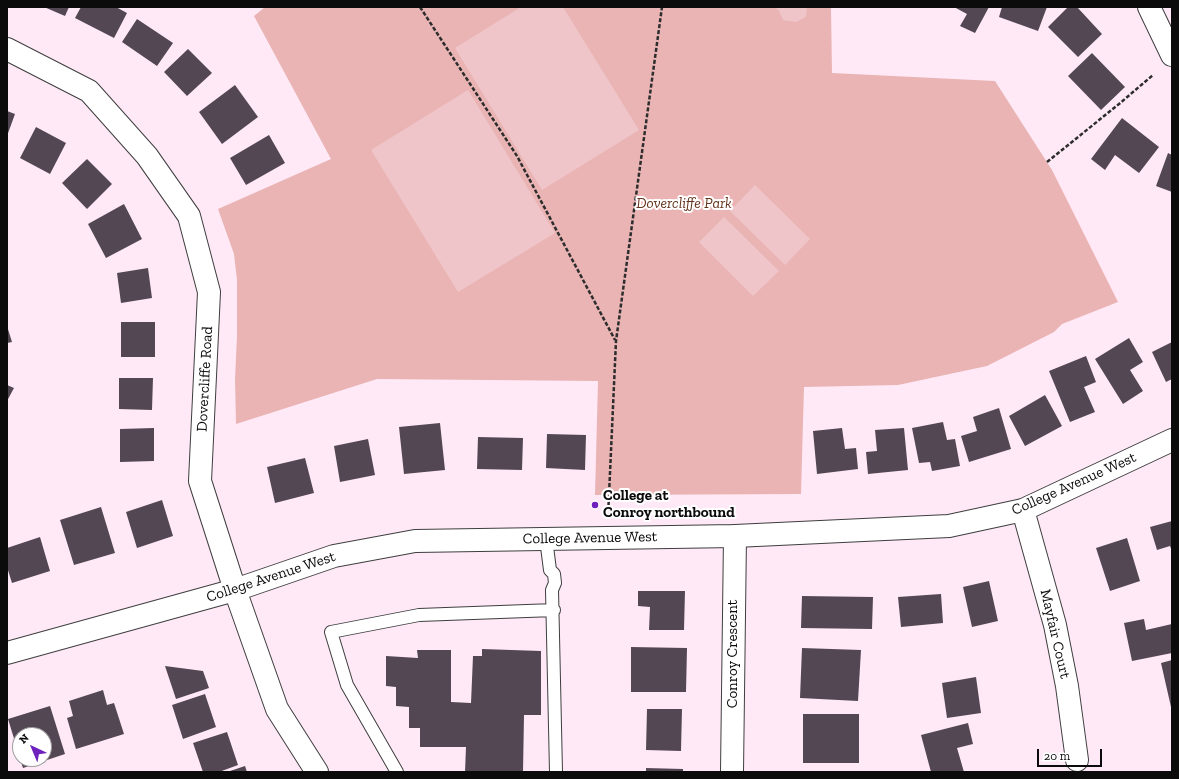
<!DOCTYPE html>
<html>
<head>
<meta charset="utf-8">
<style>
	body { margin:0 }
	#map { position:relative; width:1179px; height:779px; overflow:hidden; background:#ffe9f7; font-family:"Zilla Slab",serif }
	canvas { display:block }
	.frame { position:absolute; inset:0; border:8px solid #0b0b0b; pointer-events:none }
	.north { position:absolute; left:12px; top:727px; width:40px; height:40px; box-sizing:border-box; background:#fff; border:1px solid #9d9d9d; border-radius:50%; rotate:316deg; font-size:11px; font-weight:700; line-height:16px; text-align:center; color:#0b0b0b }
	.north::after { content:''; display:block; margin:auto; width:14px; height:18px; background:#6e21bd; clip-path:polygon(50% 0,100% 100%,50% 72%,0 100%) }
	.scale { position:absolute; left:1037px; top:749px; width:65px; height:18px; box-sizing:border-box; border:2px solid #0b0b0b; border-top:0; padding-left:5px; font-size:12px; line-height:14px; white-space:nowrap; color:#0b0b0b; -webkit-text-stroke:3px #fff; paint-order:stroke }
</style>
</head>
<body>
<div id="map">
<canvas width="1179" height="779"></canvas>
<div class="frame"></div>
<div class="north">N</div>
<div class="scale">20 m</div>
</div>
<script>
const ctx = document.querySelector('canvas').getContext('2d');
ctx.lineJoin = 'round';
function fill(path, color) { ctx.fillStyle = color; ctx.fill(path, 'evenodd'); }
const poly = rows => new Path2D(rows.map(r => 'M' + r).join(''));
function stroke(path, color, width, dash) { ctx.strokeStyle = color; ctx.lineWidth = width; ctx.lineCap = dash ? 'butt' : 'round'; ctx.setLineDash(dash || []); ctx.stroke(path); }
function drawText(font, color, halo, rows, align = 'center') {
  ctx.font = font + ' "Zilla Slab",serif'; ctx.lineWidth = 4; ctx.setLineDash([]); ctx.textBaseline = 'middle'; ctx.strokeStyle = halo; ctx.fillStyle = color; for (const [text, x, y, turn = 0] of rows) {
    ctx.save(); ctx.translate(x, y); ctx.rotate((+turn || 0) * Math.PI / 180); ctx.textAlign = isNaN(turn) ? turn : align; if (halo) ctx.strokeText(text, 0, 0); ctx.fillText(text, 0, 0); ctx.restore();
  }
}
fill(poly([
	[265,7,831,7,832,73,995,81,1052,170,1118,302,1062,324,1054,332,987,366,898,385,804,387,801,494,595,495,598,381,377,379,236,424,235,379,237,336,237,280,234,254,218,209,331,159,254,16]
]), '#e9b4b3');
fill(poly([
	[521,7,563,7,639,130,542,190,455,48],
	[770,7,807,7,806,17,796,22,783,20,778,9],
	[468,90,555,233,458,292,371,150],
	[755,185,810,239,785,265,730,211],
	[724,217,779,271,753,296,699,242]
]), '#f0c5ca');
fill(poly([
	[44,7,69,7,65,16],
	[81,7,116,7,127,13,114,38,75,18],
	[954,7,989,7,975,33,960,26,967,14],
	[1002,7,1047,7,1038,31,999,17],
	[1068,7,1077,7,1102,34,1078,57,1048,27],
	[137,19,173,43,157,66,122,42],
	[188,49,212,73,187,96,164,72],
	[1092,53,1125,87,1101,110,1068,76],
	[235,85,258,117,222,144,199,112],
	[7,111,15,114,7,136],
	[1122,118,1159,147,1139,173,1115,155,1105,170,1091,159],
	[36,127,66,143,50,174,20,158],
	[269,135,285,163,246,185,230,158],
	[1168,153,1172,155,1172,192,1156,186],
	[87,159,112,184,87,209,62,183],
	[124,204,142,239,106,258,88,224],
	[148,268,152,298,121,303,117,273],
	[121,322,155,322,155,357,121,357],
	[7,326,12,342,7,343],
	[1129,338,1143,362,1130,370,1143,391,1123,404,1095,359],
	[1172,342,1172,379,1166,382,1152,352],
	[1086,356,1096,382,1084,387,1095,412,1070,422,1049,371],
	[119,378,153,378,152,410,119,409],
	[7,385,14,388,7,401],
	[1045,395,1062,426,1025,446,1009,416],
	[999,408,1011,449,969,462,961,436,977,431,973,417],
	[943,422,947,440,955,439,960,466,932,471,930,462,919,463,912,428],
	[440,423,445,470,404,474,399,427],
	[154,428,154,461,120,462,120,429],
	[842,428,845,449,856,448,858,469,817,474,813,431],
	[904,428,908,470,868,474,866,452,877,451,875,430],
	[547,434,586,435,585,470,546,468],
	[478,437,523,438,522,470,477,469],
	[368,439,375,475,340,482,334,446],
	[305,458,314,493,275,503,267,467],
	[162,500,173,536,137,548,126,512],
	[101,507,115,553,74,565,60,520],
	[1172,521,1172,551,1170,546,1157,550,1150,527],
	[40,537,50,571,12,583,7,567,7,548],
	[1127,538,1140,581,1110,591,1096,548],
	[989,581,998,621,972,627,963,587],
	[638,591,685,591,684,630,649,630,650,607,638,606],
	[941,594,943,623,901,627,898,597],
	[802,596,873,597,872,629,801,628],
	[1144,619,1146,630,1172,624,1172,653,1132,661,1124,623],
	[631,647,687,648,686,692,631,692],
	[802,648,861,650,858,701,800,698],
	[482,649,541,651,541,715,524,715,523,772,465,772,466,747,420,747,420,728,409,728,409,707,396,706,396,687,386,686,386,656,418,658,417,650,451,650,451,702,471,703,473,656,482,656],
	[1172,660,1172,707,1171,707,1161,663],
	[165,666,203,671,209,688,176,699],
	[976,677,981,713,947,718,942,683],
	[103,690,107,705,114,703,124,734,76,749,67,718,73,716,69,701],
	[205,694,216,727,183,739,172,705],
	[50,706,65,754,23,768,20,759,44,759,44,735,20,735,20,758,8,719],
	[647,709,682,709,681,751,646,750],
	[803,714,859,714,859,763,803,763],
	[968,723,973,744,957,748,964,772,931,772,921,735],
	[227,732,238,765,219,772,203,772,193,743],
	[245,766,247,772,227,772],
	[646,768,683,769,683,772,646,772]
]), '#534754');
const service = poly([
	[546,539,550,570,554,574,555,583,552,590,556,772],
	[397,772,347,685,331,632,419,615,554,610]
]);
const minor = poly([
	[1149,7,1172,55],
	[7,49,89,91,147,156,189,216,209,292,200,481,235,590,277,709,317,772],
	[1023,510,1055,625,1067,686,1077,760],
	[732,772,735,536]
]);
const tertiary = poly([
	[7,653,235,590,334,556,415,541,735,536,949,526,1023,510,1172,440]
]);
stroke(service, '#3e3e3e', 14);
stroke(minor, '#3e3e3e', 24);
stroke(tertiary, '#3e3e3e', 24);
stroke(poly([
	[420,7,517,156,615,340],
	[1047,162,1119,104,1153,75],
	[608,517,616,341,662,7]
]), '#2d2d2d', 2.5, [4, 2]);
stroke(service, '#fff', 12);
stroke(minor, '#fff', 22);
stroke(tertiary, '#fff', 22);
for (const [x, y, r, color] of [
	[595,505,4,"#6e21bd"]
]) { const dot = new Path2D(); dot.arc(x, y, r, 0, 2 * Math.PI); ctx.fillStyle = color; ctx.fill(dot); stroke(dot, '#fff', 1.5); }
drawText('italic 15px', '#63331b', '#fff', [
	["Dovercliffe Park",684,204]
]);
drawText('15px', '#0b0b0b', '#fff', [
	["Dovercliffe Road",205,379,-87],
	["College Avenue West",1074,484,-24],
	["College Avenue West",590,538,-1],
	["College Avenue West",271,577,-18],
	["Mayfair Court",1055,634,77],
	["Conroy Crescent",733,654,-90]
]);
drawText('bold 15px', '#0b0b0b', '#fff', [
	["College at",603,496],
	["Conroy northbound",603,513]
], 'left');
</script>
</body>
</html>
